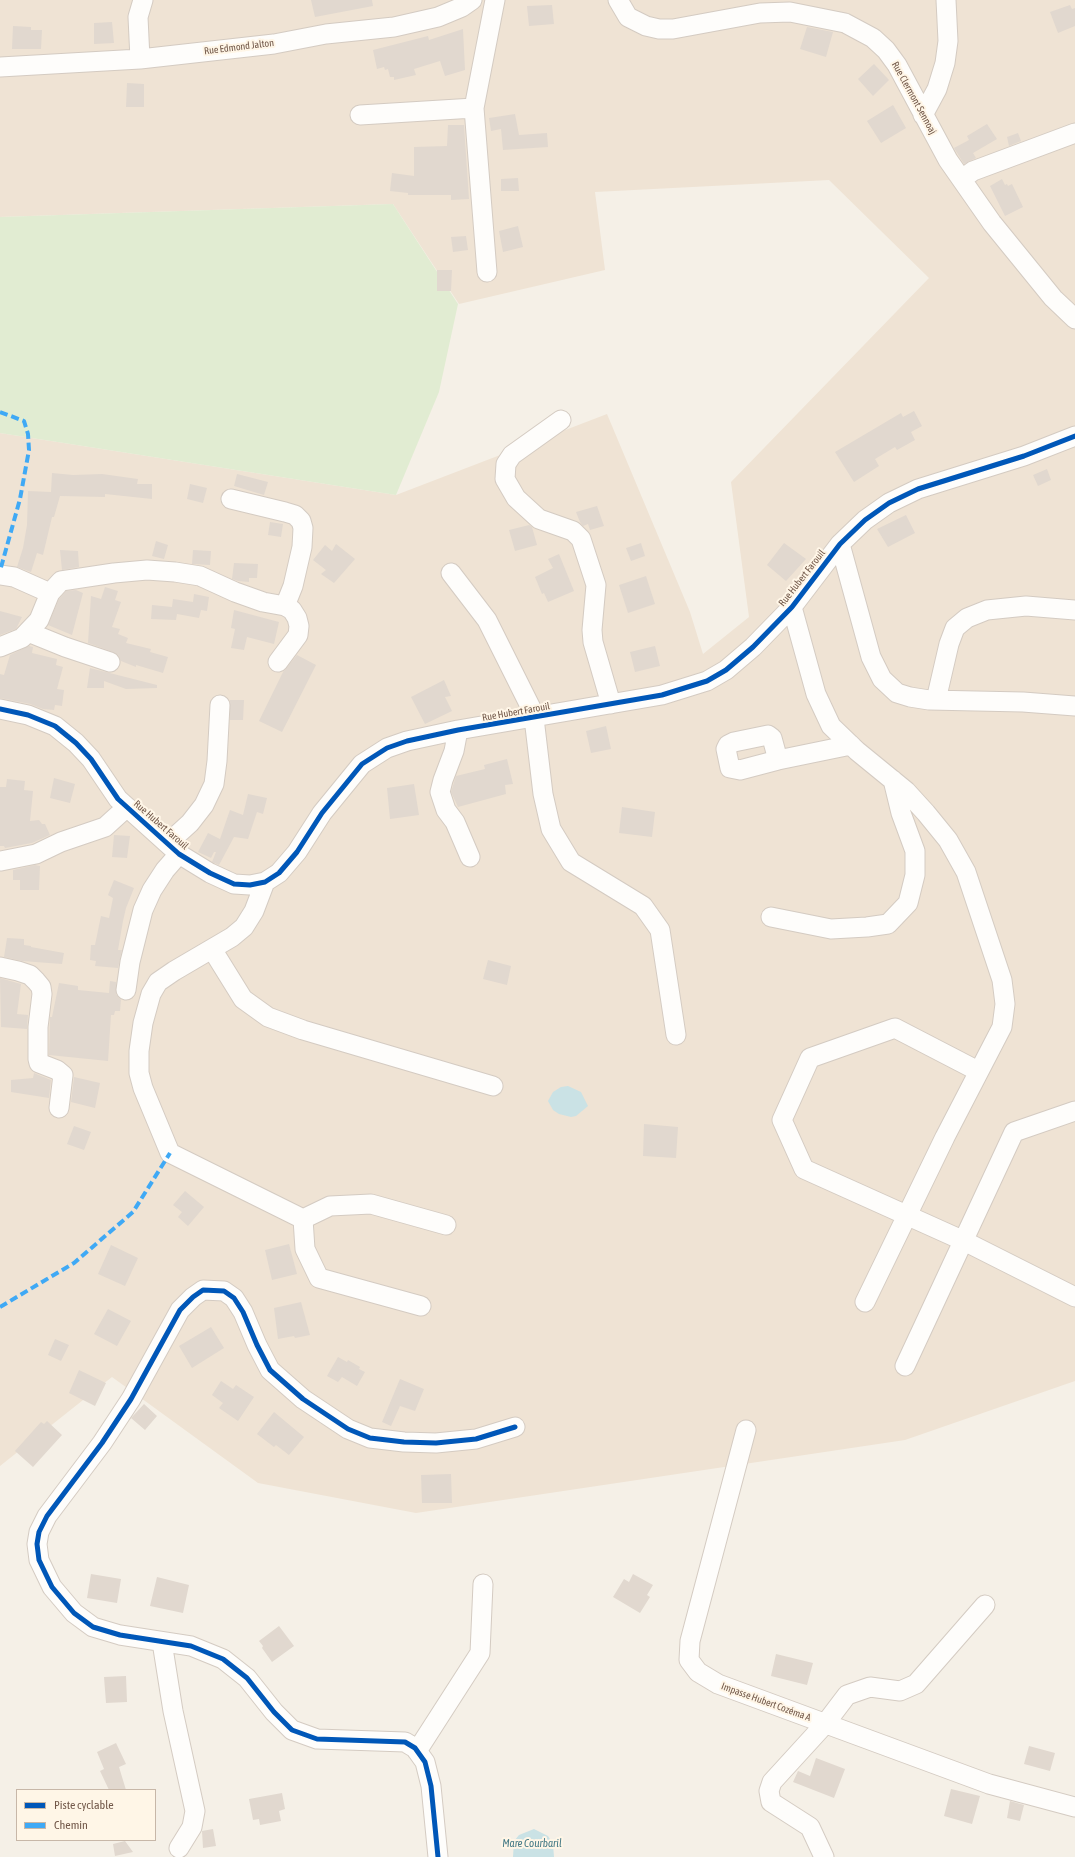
<!DOCTYPE html>
<html>
<head>
<meta charset="utf-8">
<style>
	body { margin:0 }
	#map { position:relative; width:1075px; height:1857px; overflow:hidden; background:#f5f0e7; font-family:"Asap Condensed",sans-serif }
	canvas { display:block }
	.legend { position:absolute; left:16px; top:1789px; width:140px; height:52px; box-sizing:border-box; background:#fff6e7; border:1px solid #c7b7a8; margin:0; padding:5px 7px; list-style:none; font-size:12px; color:#725849 }
	.legend li { display:flex; align-items:center; gap:8px; height:20px }
	.legend b { width:20px; border:1px solid #c7b7a8 }
</style>
</head>
<body>
<div id="map">
<canvas width="1075" height="1857"></canvas>
<ul class="legend">
<li><b style="height:5px;background:#0057b8"></b>Piste cyclable</li>
<li><b style="height:5px;background:#3fa9f5"></b>Chemin</li>
</ul>
</div>
<script>
const ctx = document.querySelector('canvas').getContext('2d');
ctx.lineJoin = 'round';
function fill(path, color) { ctx.fillStyle = color; ctx.fill(path, 'evenodd'); }
const poly = rows => new Path2D(rows.map(r => 'M' + r).join(''));
function stroke(path, color, width, dash) { ctx.strokeStyle = color; ctx.lineWidth = width; ctx.lineCap = dash ? 'butt' : 'round'; ctx.setLineDash(dash || []); ctx.stroke(path); }
function drawText(font, color, halo, rows, align = 'center') {
  ctx.font = font + ' "Asap Condensed",sans-serif'; ctx.lineWidth = 4; ctx.setLineDash([]); ctx.textBaseline = 'middle'; ctx.strokeStyle = halo; ctx.fillStyle = color; for (const [text, x, y, turn = 0] of rows) {
    ctx.save(); ctx.translate(x, y); ctx.rotate((+turn || 0) * Math.PI / 180); ctx.textAlign = isNaN(turn) ? turn : align; if (halo) ctx.strokeText(text, 0, 0); ctx.fillText(text, 0, 0); ctx.restore();
  }
}
fill(poly([
	[0,0,1075,0,1075,1381,905,1440,416,1513,258,1483,112,1377,0,1466,0,433,396,495,607,414,690,612,703,654,749,617,731,482,929,278,829,180,595,192,605,270,459,304,393,204,0,217]
]), '#efe3d4');
fill(poly([
	[393,204,458,304,439,392,396,495,0,433,0,217]
]), '#e1ecd2');
fill(poly([
	[568,1086,581,1092,588,1106,576,1116,571,1117,559,1114,553,1110,548,1101,553,1092,561,1087],
	[534,1829,548,1836,553,1844,554,1857,513,1857,514,1841,519,1835]
]), '#cae2e5');
fill(poly([
	[311,0,372,0,373,6,315,17],
	[552,5,554,24,529,26,527,6],
	[1070,5,1072,9,1075,8,1075,26,1058,33,1050,12],
	[112,22,114,43,94,44,94,23],
	[13,26,31,27,31,30,42,30,41,49,12,49],
	[807,27,833,32,826,57,800,49],
	[463,29,465,70,445,76,440,61,414,69,416,75,394,80,394,77,390,77,388,69,385,70,384,67,377,69,373,50,428,36,429,40],
	[874,64,889,80,873,96,858,79],
	[127,83,144,84,144,107,126,107],
	[893,105,906,128,881,143,867,121],
	[515,114,519,135,547,133,548,147,503,150,501,129,491,131,489,118],
	[987,124,997,139,973,153,976,158,964,164,954,148,969,140,967,136],
	[448,125,464,125,469,199,451,200,451,195,408,195,408,193,390,191,392,173,414,176,414,147,447,146],
	[1018,133,1021,141,1009,146,1007,137],
	[518,178,519,191,501,191,501,179],
	[1002,179,1005,185,1007,184,1008,186,1012,184,1023,207,1005,216,990,186],
	[518,226,523,247,503,252,499,231],
	[466,236,468,250,453,252,451,237],
	[437,270,452,270,451,291,437,291],
	[914,411,922,426,911,432,915,440,897,450,895,447,875,459,879,466,854,482,835,452,901,413,903,417],
	[1047,469,1051,480,1038,486,1033,475],
	[52,473,73,475,102,474,138,479,137,484,152,484,152,499,105,494,105,497,60,496,54,517,52,517,43,555,37,553,31,572,17,567,23,548,27,525,28,491,51,492],
	[237,474,268,482,264,495,234,486],
	[190,484,207,488,203,503,187,499],
	[597,506,604,526,590,530,588,524,583,526,580,522,576,512],
	[906,515,915,533,888,547,877,529],
	[270,522,283,524,281,537,268,535],
	[529,525,532,527,537,545,515,551,509,530],
	[156,541,168,545,164,559,152,556],
	[641,543,645,556,631,561,626,548],
	[784,543,806,559,786,581,767,565],
	[336,544,355,559,334,583,321,574,326,570,313,560,325,545,332,551],
	[60,550,78,551,79,567,62,570],
	[193,550,211,551,210,565,192,564],
	[559,554,574,591,548,602,544,593,542,594,535,577,553,568,548,559],
	[234,563,258,564,257,578,249,578,249,582,238,581,232,579],
	[646,576,655,604,628,613,619,585],
	[105,587,118,591,115,600,121,602,112,627,120,629,118,634,128,638,126,643,151,649,150,652,168,657,163,673,136,665,136,667,121,661,118,655,113,652,88,643,91,596,101,599],
	[76,590,83,593,72,635,48,625,59,599,66,591],
	[194,594,209,597,207,611,201,610,199,618,177,614,176,620,151,619,152,605,172,607,173,599,193,602],
	[234,610,279,622,274,644,247,637,244,650,231,648,235,629,231,628],
	[0,611,22,617,16,629,0,635],
	[29,646,33,647,32,653,57,659,56,665,63,667,57,689,64,690,62,706,55,705,54,710,43,709,30,704,0,698,0,674,4,675,10,655],
	[655,646,660,666,635,672,630,652],
	[297,655,316,665,282,732,259,721,283,672],
	[90,668,157,685,157,688,126,689,104,681,104,688,87,688],
	[444,680,451,696,445,697,452,711,425,724,411,697],
	[230,700,244,700,243,720,230,720],
	[606,726,611,749,591,753,586,731],
	[507,759,513,784,505,785,506,794,458,807,451,792,456,776,485,769,484,765],
	[54,778,75,784,70,803,50,798],
	[7,779,25,781,24,790,33,791,30,821,39,820,42,824,45,824,50,835,32,843,5,848,4,846,0,846,0,787,6,787],
	[414,784,419,815,390,819,387,788],
	[248,794,267,798,263,814,257,812,248,839,234,837,219,865,212,862,216,852,214,852,211,858,198,852,208,833,220,839,230,810,243,815],
	[622,807,655,812,652,837,619,833],
	[114,835,130,836,127,858,112,857],
	[35,865,40,866,39,890,20,890,20,880,13,880,13,870],
	[114,880,134,888,126,908,123,921,118,950,122,950,118,968,95,966,96,961,90,960,91,945,95,945,101,916,109,918,113,898,108,895],
	[7,938,24,939,24,945,31,946,31,947,64,953,62,964,22,961,4,957],
	[488,960,511,966,507,985,483,979],
	[0,978,21,984,17,1014,28,1015,27,1029,1,1027],
	[110,981,116,982,116,994,121,1000,120,1011,115,1011,114,1015,111,1015,108,1061,49,1055,50,1017,52,1017,59,983,78,986,78,990,109,993],
	[34,1073,51,1080,49,1098,11,1092,11,1080,33,1078],
	[74,1077,100,1083,95,1108,71,1102],
	[644,1124,678,1127,676,1158,643,1156],
	[74,1126,91,1132,84,1150,67,1144],
	[185,1191,204,1207,188,1226,178,1217,182,1212,173,1205],
	[289,1244,297,1274,272,1280,265,1250],
	[111,1245,138,1258,125,1286,98,1274],
	[301,1302,310,1335,295,1338,294,1336,278,1339,274,1308],
	[108,1309,131,1321,117,1346,94,1334],
	[211,1327,224,1348,192,1368,179,1346],
	[55,1339,69,1345,61,1361,48,1355],
	[338,1357,347,1362,348,1360,360,1367,359,1369,365,1372,357,1386,342,1377,338,1382,327,1376],
	[79,1370,106,1383,95,1406,69,1393],
	[400,1379,424,1389,415,1411,400,1406,391,1426,382,1422],
	[221,1381,233,1389,236,1385,254,1397,238,1421,219,1408,223,1403,212,1395],
	[144,1404,157,1416,145,1430,131,1418],
	[274,1412,304,1437,289,1455,276,1445,274,1447,257,1434],
	[47,1421,62,1435,33,1467,15,1451,41,1422,44,1424],
	[451,1474,452,1503,422,1503,421,1475],
	[91,1574,121,1579,117,1603,87,1598],
	[633,1574,653,1585,647,1595,650,1597,640,1613,613,1597,624,1579,629,1582],
	[157,1577,189,1585,183,1613,150,1606],
	[279,1626,294,1646,272,1662,262,1648,263,1646,259,1641],
	[776,1654,813,1663,807,1685,771,1676],
	[126,1676,127,1702,106,1703,104,1677],
	[116,1743,126,1764,119,1767,126,1790,109,1790,100,1771,104,1769,97,1752],
	[1029,1746,1055,1753,1050,1771,1024,1764],
	[816,1758,845,1769,834,1798,793,1782,798,1771,810,1776],
	[951,1789,980,1796,972,1824,944,1816],
	[282,1793,285,1809,279,1811,281,1821,260,1825,259,1819,253,1820,249,1799],
	[1010,1801,1024,1805,1020,1821,1007,1818],
	[213,1829,216,1846,203,1848,202,1831],
	[125,1841,133,1852,115,1856,113,1844]
]), '#e1d8cf');
const minor = poly([
	[618,0,628,17,646,26,659,29,673,29,760,13,790,12,845,23,873,38,886,50,897,65,948,160,992,223,1053,298,1075,319],
	[140,59,138,17,143,0],
	[0,67,140,59,274,44,326,34,394,27,438,17,462,7,472,0],
	[360,115,474,108],
	[923,115,937,89,945,63,948,41,946,0],
	[962,179,973,171,1075,133],
	[487,272,474,108,495,0],
	[561,420,512,455,506,464,505,479,516,498,539,519,573,531,581,539,596,585,592,630,593,642,611,704],
	[231,499,285,512,295,515,301,521,303,528,302,547,293,586,285,606],
	[840,544,871,657,882,679,897,693,910,697,929,700,1023,702,1075,706],
	[451,573,487,620,531,708,534,718,543,794,551,829,571,862,643,906,660,930,676,1035],
	[0,575,14,577,50,593],
	[792,607,816,694,831,726,857,751,906,791,926,813,948,840,966,872,1002,980,1005,1004,1002,1027,945,1137,865,1302],
	[28,632,65,647,110,662],
	[0,647,22,638,39,620,50,593,61,581,114,573,147,570,175,572,200,576,235,592,263,602,285,606,292,610,297,618,299,626,298,635,278,662],
	[936,700,949,644,955,628,967,618,987,610,1026,606,1075,610],
	[0,709,28,715,55,726,76,743,91,759,118,799,179,854,210,873,234,884,250,885,265,882,279,873,297,852,322,813,362,764,387,748,407,741,458,730,662,695,707,681,726,670,753,647,792,607,840,544,865,520,889,503,918,489,1024,456,1075,436],
	[458,730,454,751,443,780,440,792,446,810,455,822,470,857],
	[778,760,772,738,768,735,734,742,728,745,726,749,730,768,740,770,778,760,851,745],
	[168,843,190,823,204,805,214,784,217,761,220,705],
	[1,861,36,854,61,842,105,827,127,807],
	[265,882,254,911,244,927,232,937,174,971,158,982,151,994,143,1023,139,1051,139,1073,143,1088,170,1153,303,1219],
	[771,917,831,929,867,927,888,924,908,903,915,875,915,851,901,813,893,780],
	[212,949,243,999,268,1017,303,1030,493,1086],
	[0,967,18,971,30,975,36,981,41,987,42,994,38,1027,38,1059,39,1063,57,1070,63,1075,59,1108],
	[126,990,130,962,143,910,152,890,165,870,179,854],
	[978,1071,895,1028,810,1058,782,1120,804,1169,964,1241,1075,1297],
	[421,1306,319,1278,305,1249,303,1219,330,1206,371,1204,446,1225],
	[905,1366,1014,1132,1075,1111],
	[746,1430,690,1641,689,1660,698,1672,718,1684,989,1784,1075,1807],
	[162,1642,173,1711,195,1811,192,1827,179,1848],
	[417,1751,480,1653,483,1584],
	[438,1857,431,1786,425,1762,415,1748,405,1742,317,1739,292,1730,274,1712,247,1678,223,1659,191,1646,120,1635,93,1627,74,1613,52,1587,39,1560,37,1544,39,1532,47,1516,102,1443,131,1399,180,1310,193,1297,203,1290,224,1291,234,1298,243,1312,257,1345,270,1370,303,1399,348,1429,370,1438,404,1442,436,1443,476,1439,515,1427],
	[824,1857,810,1827,771,1802,769,1791,772,1782,825,1724,847,1695,870,1687,900,1691,916,1684,985,1605]
]);
stroke(minor, '#d4cbc2', 21);
stroke(minor, '#fefdfb', 19);
stroke(poly([
	[0,412,24,421,28,434,29,450,20,499,0,571],
	[0,1307,74,1263,133,1212,170,1153]
]), '#3fa9f5', 4, [8, 4]);
stroke(poly([
	[0,709,28,715,55,726,76,743,91,759,118,799,179,854,210,873,234,884,250,885,265,882,279,873,297,852,322,813,362,764,387,748,407,741,458,730,662,695,707,681,726,670,753,647,792,607,840,544,865,520,889,503,918,489,1024,456,1075,436],
	[438,1857,431,1786,425,1762,415,1748,405,1742,317,1739,292,1730,274,1712,247,1678,223,1659,191,1646,120,1635,93,1627,74,1613,52,1587,39,1560,37,1544,39,1532,47,1516,102,1443,131,1399,180,1310,193,1297,203,1290,224,1291,234,1298,243,1312,257,1345,270,1370,303,1399,348,1429,370,1438,404,1442,436,1443,476,1439,515,1427]
]), '#0057b8', 5);
drawText('10px', '#725849', '#fff6e7', [
	["Rue Edmond Jalton",239,47,-7],
	["Rue Clermont Sennoaj",914,98,61],
	["Rue Hubert Farouil",802,578,-52],
	["Rue Hubert Farouil",516,712,-10],
	["Rue Hubert Farouil",161,825,41],
	["Impasse Hubert Cozéma A",766,1702,20]
]);
drawText('italic 11px', '#437985', '#fff6e7', [
	["Mare Courbaril",532,1844]
]);
</script>
</body>
</html>
